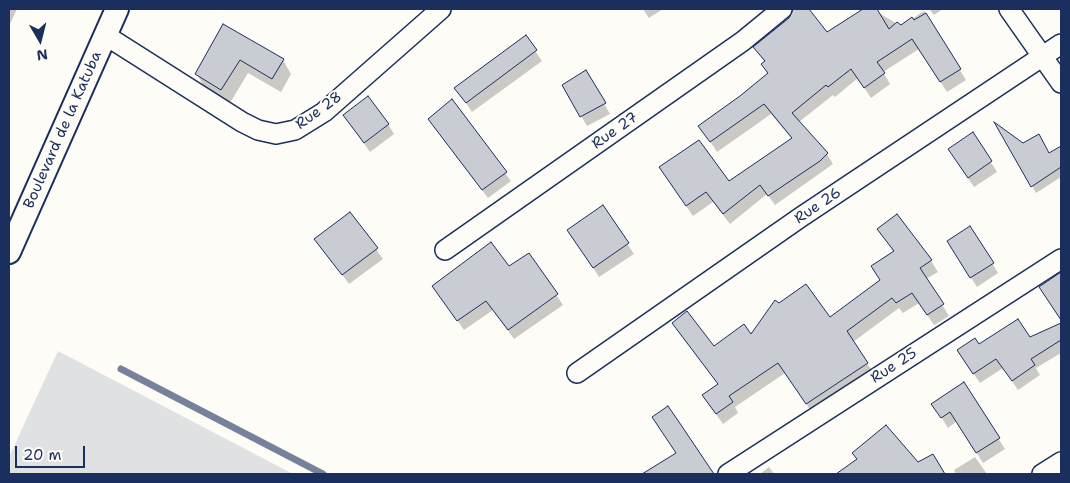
<!DOCTYPE html>
<html>
<head>
<meta charset="utf-8">
<style>
	body { margin:0 }
	#map { position:relative; width:1070px; height:483px; overflow:hidden; background:#fdfcf7; font-family:"Shantell Sans",sans-serif }
	canvas { display:block }
	.frame { position:absolute; inset:0; border:10px solid #1b2f5e; pointer-events:none }
	.north { position:absolute; left:15px; top:15px; width:50px; height:50px; -webkit-text-stroke:4px #fdfcf7; paint-order:stroke; rotate:172deg; font-size:14px; font-weight:700; line-height:20px; text-align:center; color:#1b2f5e }
	.north::after { content:''; display:block; margin:auto; width:18px; height:22px; background:#1b2f5e; clip-path:polygon(50% 0,100% 100%,50% 72%,0 100%) }
	.scale { position:absolute; left:15px; top:446px; width:70px; height:22px; box-sizing:border-box; border:2px solid #1b2f5e; border-top:0; padding-left:6px; font-size:15px; line-height:18px; white-space:nowrap; color:#1b2f5e; -webkit-text-stroke:4px #fdfcf7; paint-order:stroke }
</style>
</head>
<body>
<div id="map">
<canvas width="1070" height="483"></canvas>
<div class="frame"></div>
<div class="north">N</div>
<div class="scale">20 m</div>
</div>
<script>
const ctx = document.querySelector('canvas').getContext('2d');
ctx.lineJoin = 'round';
function fill(path, color) { ctx.fillStyle = color; ctx.fill(path, 'evenodd'); }
const poly = rows => new Path2D(rows.map(r => 'M' + r).join(''));
function stroke(path, color, width, dash) { ctx.strokeStyle = color; ctx.lineWidth = width; ctx.lineCap = dash ? 'butt' : 'round'; ctx.setLineDash(dash || []); ctx.stroke(path); }
function drawText(font, color, halo, rows, align = 'center') {
  ctx.font = font + ' "Shantell Sans",sans-serif'; ctx.lineWidth = 4; ctx.setLineDash([]); ctx.textBaseline = 'middle'; ctx.strokeStyle = halo; ctx.fillStyle = color; for (const [text, x, y, turn = 0] of rows) {
    ctx.save(); ctx.translate(x, y); ctx.rotate((+turn || 0) * Math.PI / 180); ctx.textAlign = isNaN(turn) ? turn : align; if (halo) ctx.strokeText(text, 0, 0); ctx.fillText(text, 0, 0); ctx.restore();
  }
}
fill(poly([
	[58,351,293,474,9,474,9,457]
]), '#e0e1e3');
fill(poly([
	[9,9,17,9,9,26],
	[643,9,663,9,649,18],
	[794,9,808,9,827,33,866,9,872,9,901,26,924,11,966,80,947,92,919,49,883,72,890,84,871,98,858,78,835,97,833,95,799,122,827,154,833,164,775,205,767,194,730,224,713,202,693,216,660,168,728,183,792,139,771,114,717,152,700,126,741,97,768,74,762,65,765,63,755,47,790,19],
	[929,9,943,9,934,15],
	[224,26,283,60,291,74,281,92,248,73,230,103,205,89,197,74],
	[525,36,542,61,472,112,456,88],
	[586,72,610,114,587,126,563,85],
	[452,101,511,181,488,198,435,128],
	[344,115,388,124,394,134,370,152],
	[998,126,1023,144,1049,155,1058,149,1061,154,1061,177,1036,193],
	[973,134,997,172,974,187,955,159],
	[603,207,634,254,599,277,575,240],
	[350,213,383,259,349,284,316,239],
	[897,215,931,261,938,272,926,279,949,316,934,325,919,303,903,313,899,308,853,342,874,374,813,414,785,373,735,407,738,413,723,424,703,396,719,385,680,334,673,323,714,348,751,336,830,318,881,280,894,253,878,229],
	[954,251,992,263,998,273,977,287],
	[529,255,563,305,514,339,493,310,464,330,434,287,509,268],
	[1061,324,1061,353,1036,368,1040,375,1018,390,1003,368,980,383,964,360,979,345,1029,339],
	[963,384,1005,449,983,463,957,421,948,428,933,404],
	[667,408,713,474,644,474,677,454],
	[853,453,917,464,933,455,944,474,838,474,857,460],
	[975,457,987,474,956,474,954,470],
	[769,467,774,474,760,474]
]), '#0003');
stroke(poly([
	[121,369,323,474]
]), '#76819c', 7);
const building = poly([
	[793,9,809,9,827,32,863,9,877,9,889,29,897,22,901,25,912,17,914,20,926,13,961,69,940,82,912,39,877,62,885,73,864,88,851,69,828,87,826,85,792,113,828,153,820,161,768,196,760,185,723,214,706,192,686,206,659,167,699,140,729,181,792,138,764,104,710,142,698,126,740,96,768,73,761,64,765,61,753,47,789,18,793,9],
	[223,24,284,59,272,79,240,60,221,90,195,74,223,24],
	[526,35,537,50,466,103,454,88,526,35],
	[586,70,606,103,580,117,562,85,586,70],
	[368,96,389,124,364,143,343,115,368,96],
	[452,99,507,172,482,190,428,119,452,99],
	[994,122,1023,143,1039,134,1049,153,1061,146,1061,167,1031,187,994,122],
	[973,132,992,161,968,178,948,149,973,132],
	[603,205,629,243,593,268,567,230,603,205],
	[350,212,378,248,342,275,314,239,350,212],
	[897,214,932,260,920,268,944,304,927,315,912,293,896,303,892,298,847,331,868,363,806,404,778,363,729,396,733,402,716,414,702,395,718,384,672,323,687,311,714,346,744,324,751,334,775,300,779,303,806,284,830,317,880,280,871,266,894,251,877,229,897,214],
	[970,226,994,263,970,278,947,241,970,226],
	[491,242,509,266,529,253,558,294,508,330,486,301,457,321,432,286,491,242],
	[1061,272,1061,320,1039,287,1061,272],
	[1018,319,1030,337,1061,323,1061,340,1031,359,1035,365,1012,381,996,359,973,374,957,350,975,338,979,344,1018,319],
	[964,382,1000,438,976,453,950,412,941,418,931,404,964,382],
	[668,406,679,422,714,474,642,474,676,453,652,417,668,406],
	[886,425,918,462,933,454,945,474,836,474,857,459,852,453,886,425]
]);
fill(building, '#c9ccd3');
stroke(building, '#1b2f5e', 1);
const minor = poly([
	[1009,9,1061,83],
	[105,35,242,122,258,130,276,134,295,130,324,112,441,9],
	[445,250,743,41,782,9],
	[577,373,801,217,1061,44],
	[728,474,1061,259],
	[1042,474,1061,462]
]);
const tertiary = poly([
	[9,252,117,9]
]);
stroke(minor, '#1b2f5e', 22);
stroke(tertiary, '#1b2f5e', 26);
stroke(minor, '#fdfcf7', 19);
stroke(tertiary, '#fdfcf7', 22);
drawText('15px', '#1b2f5e', '#fdfcf7', [
	["Rue 28",319,111,-36],
	["Boulevard de la Katuba",63,130,-66],
	["Rue 27",615,131,-35],
	["Rue 26",818,206,-34],
	["Rue 25",894,366,-33]
]);
</script>
</body>
</html>
